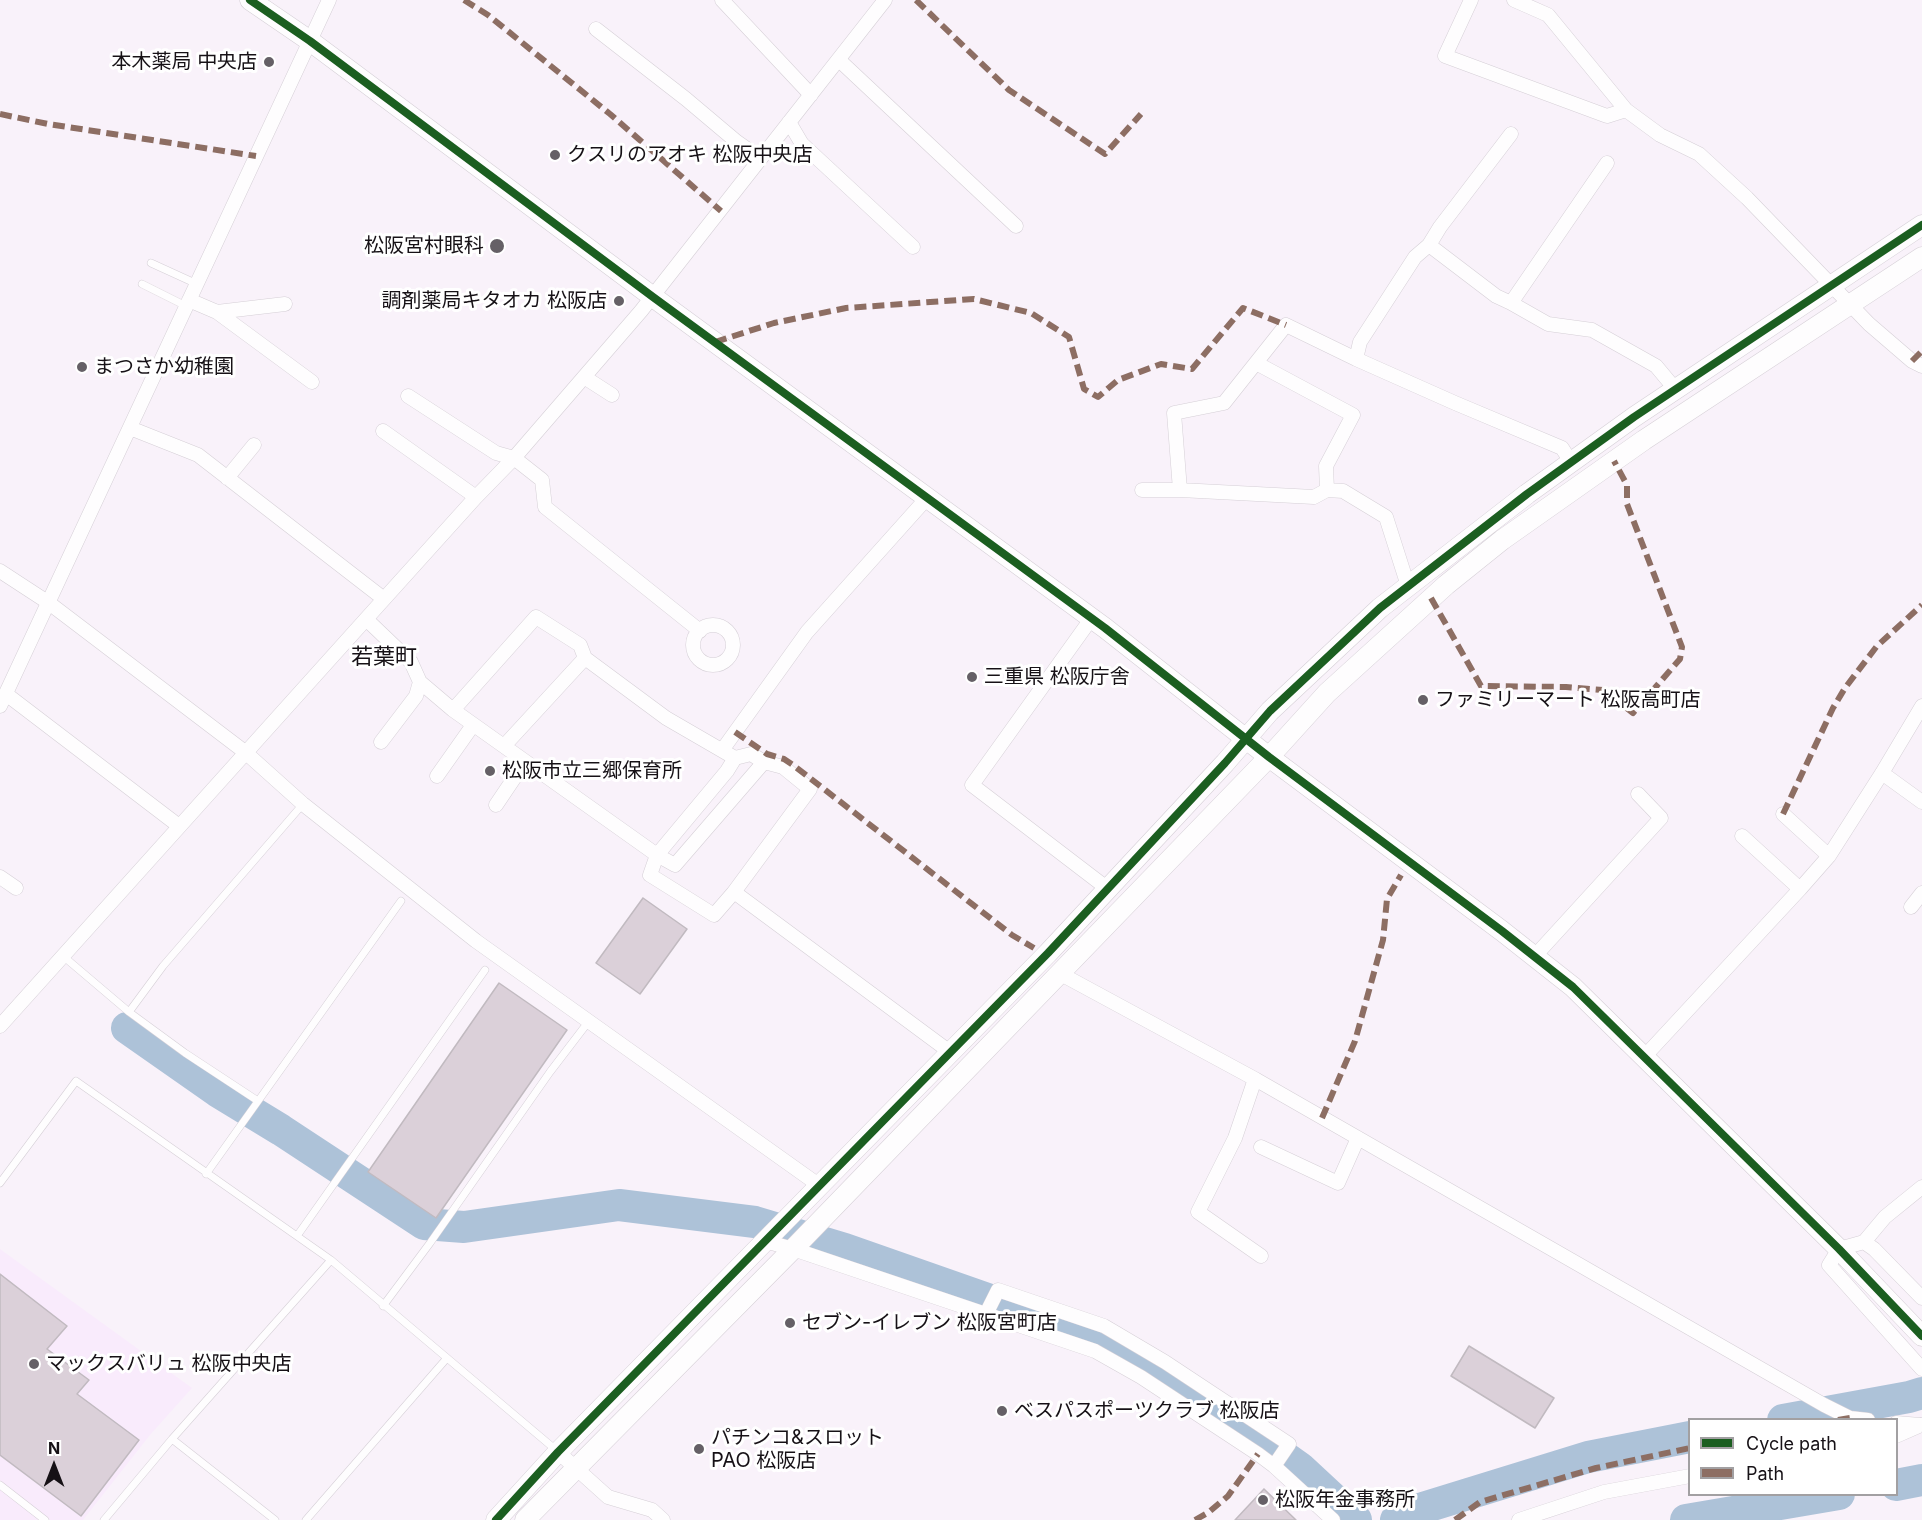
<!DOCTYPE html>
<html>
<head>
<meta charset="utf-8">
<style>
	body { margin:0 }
	#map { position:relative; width:1922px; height:1520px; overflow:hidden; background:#f9f2fa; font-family:Inter,sans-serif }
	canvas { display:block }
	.legend { position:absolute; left:1688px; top:1418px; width:210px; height:78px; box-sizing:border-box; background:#fff; border:2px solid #a2a0a2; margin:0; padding:8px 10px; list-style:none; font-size:18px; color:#161116 }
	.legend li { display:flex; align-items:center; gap:12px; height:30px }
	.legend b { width:30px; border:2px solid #a2a0a2 }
	.north { position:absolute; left:24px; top:1436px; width:60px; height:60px; -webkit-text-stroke:4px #fff; paint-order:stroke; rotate:0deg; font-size:16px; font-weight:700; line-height:24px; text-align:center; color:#161116 }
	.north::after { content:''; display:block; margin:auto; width:21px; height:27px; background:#161116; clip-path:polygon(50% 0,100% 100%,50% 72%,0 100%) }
</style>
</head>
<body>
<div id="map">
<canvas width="1922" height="1520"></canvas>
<ul class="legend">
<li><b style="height:8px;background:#1b5e20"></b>Cycle path</li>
<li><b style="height:8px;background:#8d6e63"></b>Path</li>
</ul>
<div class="north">N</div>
</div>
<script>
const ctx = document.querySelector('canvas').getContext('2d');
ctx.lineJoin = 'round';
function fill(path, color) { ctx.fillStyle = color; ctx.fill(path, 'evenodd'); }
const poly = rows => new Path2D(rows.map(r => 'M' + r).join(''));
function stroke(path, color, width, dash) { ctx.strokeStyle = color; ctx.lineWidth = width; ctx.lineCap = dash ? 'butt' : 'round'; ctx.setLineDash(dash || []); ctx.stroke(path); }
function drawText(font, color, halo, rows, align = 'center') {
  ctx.font = font + ' Inter,"Noto Sans JP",sans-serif'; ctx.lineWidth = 6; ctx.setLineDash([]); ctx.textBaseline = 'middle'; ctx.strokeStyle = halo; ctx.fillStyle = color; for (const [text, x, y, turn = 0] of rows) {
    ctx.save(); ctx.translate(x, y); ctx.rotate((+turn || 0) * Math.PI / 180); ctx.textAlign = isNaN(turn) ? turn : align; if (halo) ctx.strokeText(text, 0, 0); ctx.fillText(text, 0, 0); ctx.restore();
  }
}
fill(poly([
	[0,1249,192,1388,150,1435,83,1520,0,1520]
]), '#f9ebfc');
stroke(poly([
	[127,1028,217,1091,281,1130,424,1224,464,1227,619,1205,755,1222,845,1249,1099,1338,1179,1382,1300,1468,1356,1520],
	[1783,1420,1909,1397,1922,1393],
	[1896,1485,1922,1480],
	[1396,1520,1413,1511,1588,1457,1690,1437],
	[1686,1520,1839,1494]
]), '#adc2d8', 32);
const building = poly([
	[643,898,687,929,640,994,596,963,643,898],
	[499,983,567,1030,436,1218,368,1172,499,983],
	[0,1274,67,1326,47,1349,89,1380,77,1394,139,1440,81,1516,0,1455,0,1274],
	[1469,1346,1554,1398,1535,1428,1451,1376,1469,1346],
	[1264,1489,1296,1520,1235,1520,1264,1489]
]);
fill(building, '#dbd0d9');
stroke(building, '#c1bac0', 1.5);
const lane = poly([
	[151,263,197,284],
	[142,284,186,306],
	[63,956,129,1012,185,1053,258,1101],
	[129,1012,163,966,303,804],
	[206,1174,401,901],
	[0,1183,76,1081,331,1260,556,1450],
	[297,1236,485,970],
	[383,1306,430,1243,550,1072,589,1021],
	[172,1439,275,1520],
	[0,1485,45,1520],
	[104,1520,172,1439,331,1260],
	[306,1520,447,1358]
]);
const street = poly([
	[722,0,811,95],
	[1471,0,1445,56,1607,116,1626,110],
	[1514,0,1548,15,1626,110,1660,135,1699,154,1747,198,1869,324,1912,361,1922,366],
	[596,29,686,99,737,142,760,158],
	[839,60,1016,226],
	[789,122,802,144,913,247],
	[1429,245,1440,227,1511,134],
	[189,300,217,312,312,382],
	[1511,303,1607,163],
	[217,312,285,304],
	[1356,359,1455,403,1562,448,1571,462],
	[1256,363,1353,415,1326,466,1327,490],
	[584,377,612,395],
	[408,396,496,453,514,458,542,480,545,507,700,631],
	[130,428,198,455,384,599],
	[383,431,476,497],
	[227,478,254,445],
	[1142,490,1180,490,1174,413,1224,403,1286,325,1356,359,1360,342,1415,257,1429,245,1496,296,1511,303,1548,324,1592,330,1656,366,1676,390],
	[1180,490,1314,497,1327,490,1343,491,1386,517,1408,586],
	[0,571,49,603,245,752,303,804,476,941,820,1186],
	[366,619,411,662,420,682,453,710,657,855,650,875,714,915,734,892,950,1052],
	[1091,619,972,785,1108,889],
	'693 645a20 20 0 1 1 40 0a20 20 0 1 1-40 0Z',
	[585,658,666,718,735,758,727,771,657,855,675,865,764,762,751,754,735,758],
	[6,694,179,826],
	[0,706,329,0],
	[453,710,536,617,580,645,585,658,504,746],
	[381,742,416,696,420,682],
	[723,749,807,632,927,498],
	[1882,773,1922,802],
	[437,776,473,725],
	[496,805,525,762],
	[1783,814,1829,856],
	[0,877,16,888],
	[1800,889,1829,856,1882,773,1922,706],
	[734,892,810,789,783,767,764,762],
	[1911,907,1922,893],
	[1534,957,1661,818,1638,794],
	[1059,973,1255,1079,1824,1405,1850,1418,1868,1420],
	[0,1026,366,619,476,497,514,458,641,311,885,0],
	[1645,1056,1800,889,1742,836],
	[1255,1079,1235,1138,1198,1212,1261,1256],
	[1261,1147,1338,1183,1358,1138],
	[1922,1187,1885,1217,1864,1242,1839,1249,1829,1265,1922,1369],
	[765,1241,793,1249,1095,1351,1141,1377,1258,1454,1274,1466,1333,1520],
	[1864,1242,1874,1249,1922,1298],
	[986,1314,998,1290,1104,1326,1165,1362,1289,1444,1274,1466],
	[1896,1423,1920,1425],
	[1896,1436,1921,1425],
	[558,1452,608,1497,652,1510,663,1520],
	[1519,1520,1604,1492,1690,1476]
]);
const secondary = poly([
	[250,0,310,41,653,297,1105,628,1269,757,1502,931,1573,987,1839,1249,1922,1336],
	[496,1520,558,1452,1048,953,1225,763,1270,711,1380,608,1527,494,1634,417,1922,225],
	[525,1520,793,1249,1269,757,1327,693,1446,585,1502,540,1644,440,1922,257]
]);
stroke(lane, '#d5cfd6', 8);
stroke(street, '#d5cfd6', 15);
stroke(secondary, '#d5cfd6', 21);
stroke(lane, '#fefdfe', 7);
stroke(street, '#fefdfe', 14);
stroke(secondary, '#fefdfe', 20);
stroke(poly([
	[464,0,488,15,610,114,721,211],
	[916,0,1009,90,1105,154,1141,114],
	[0,114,48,124,256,156],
	[715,342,774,323,846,308,974,299,1031,313,1069,337,1084,389,1098,397,1118,380,1161,364,1192,369,1243,308,1286,325],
	[1912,361,1922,351],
	[1431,598,1481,686,1566,687,1603,690,1633,713,1680,659,1682,647,1627,504,1627,485,1614,461],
	[735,732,767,754,784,759,793,765,1012,935,1034,948],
	[1783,814,1833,708,1845,688,1877,646,1922,605],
	[1322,1118,1355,1041,1383,940,1387,899,1401,875],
	[1838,1420,1850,1418],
	[1195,1520,1209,1512,1228,1496,1258,1454],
	[1455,1520,1480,1502,1596,1468,1690,1448]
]), '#8d6e63', 6, [12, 6]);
stroke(poly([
	[250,0,310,41,653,297,1105,628,1269,757,1502,931,1573,987,1839,1249,1922,1336],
	[496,1520,558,1452,1048,953,1225,763,1270,711,1380,608,1527,494,1634,417,1922,225]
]), '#1b5e20', 8);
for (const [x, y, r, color] of [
	[269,62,6,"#656066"],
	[555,155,6,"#656066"],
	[497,246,8,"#656066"],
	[619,301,6,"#656066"],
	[82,367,6,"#656066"],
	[972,677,6,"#656066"],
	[1423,700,6,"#656066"],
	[490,771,6,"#656066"],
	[790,1323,6,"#656066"],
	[34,1364,6,"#656066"],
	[1002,1411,6,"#656066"],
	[699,1449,6,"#656066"],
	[1263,1500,6,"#656066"]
]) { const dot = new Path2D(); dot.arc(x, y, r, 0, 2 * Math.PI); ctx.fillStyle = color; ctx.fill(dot); stroke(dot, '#fff', 2); }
drawText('20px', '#161116', '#fff', [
	["本木薬局 中央店",257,62,"right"],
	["クスリのアオキ 松阪中央店",567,155],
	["松阪宮村眼科",484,246,"right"],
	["調剤薬局キタオカ 松阪店",607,301,"right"],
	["まつさか幼稚園",94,367],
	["三重県 松阪庁舎",984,677],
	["ファミリーマート 松阪高町店",1435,700],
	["松阪市立三郷保育所",502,771],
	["セブン-イレブン 松阪宮町店",802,1323],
	["マックスバリュ 松阪中央店",46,1364],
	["ベスパスポーツクラブ 松阪店",1014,1411],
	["パチンコ&スロット",711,1438],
	["PAO 松阪店",711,1461],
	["松阪年金事務所",1275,1500]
], 'left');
drawText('22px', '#161116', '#fff', [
	["若葉町",384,657]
]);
</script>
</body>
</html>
